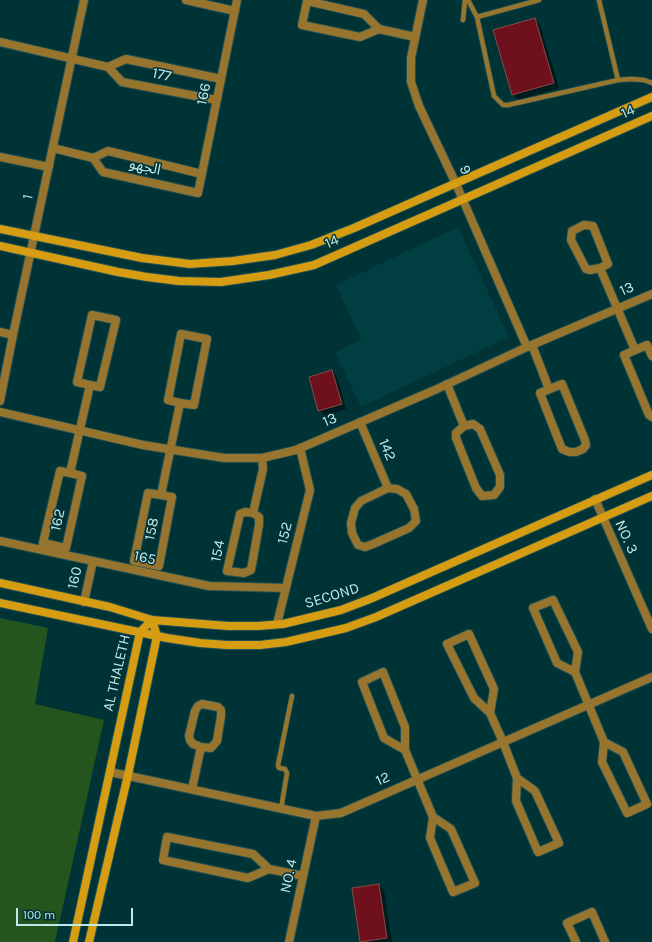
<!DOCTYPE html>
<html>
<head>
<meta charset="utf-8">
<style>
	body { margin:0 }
	#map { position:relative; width:652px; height:942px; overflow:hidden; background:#003336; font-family:Karla,sans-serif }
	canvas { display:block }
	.scale { position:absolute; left:16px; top:908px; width:117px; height:18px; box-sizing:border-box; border:2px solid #c0e8ea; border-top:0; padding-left:5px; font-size:12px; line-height:14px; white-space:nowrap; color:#c0e8ea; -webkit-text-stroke:3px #003336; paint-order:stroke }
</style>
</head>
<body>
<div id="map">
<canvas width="652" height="942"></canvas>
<div class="scale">100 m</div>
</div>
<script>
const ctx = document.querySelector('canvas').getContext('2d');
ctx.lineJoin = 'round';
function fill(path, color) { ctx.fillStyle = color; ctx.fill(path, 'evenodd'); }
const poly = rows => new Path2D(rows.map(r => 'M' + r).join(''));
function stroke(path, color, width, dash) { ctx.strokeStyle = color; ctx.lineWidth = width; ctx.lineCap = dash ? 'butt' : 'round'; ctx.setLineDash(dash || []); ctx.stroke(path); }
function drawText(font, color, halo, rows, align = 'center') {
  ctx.font = font + ' Karla,"Noto Sans Arabic",sans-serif'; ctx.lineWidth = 3; ctx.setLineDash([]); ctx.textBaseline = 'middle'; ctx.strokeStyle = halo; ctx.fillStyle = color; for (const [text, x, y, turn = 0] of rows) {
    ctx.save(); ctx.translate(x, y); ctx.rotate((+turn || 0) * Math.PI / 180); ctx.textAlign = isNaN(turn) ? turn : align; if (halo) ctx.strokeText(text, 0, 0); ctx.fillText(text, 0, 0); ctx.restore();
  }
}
fill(poly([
	[458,227,509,337,361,407,335,352,361,339,336,285]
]), '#013e41');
fill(poly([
	[0,618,48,628,35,704,104,720,55,942,0,942]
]), '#24551e');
fill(poly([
	[535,19,540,25,559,88,518,100,513,95],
	[332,371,337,377,346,409,325,416,319,410],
	[379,885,384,890,392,942,362,942]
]), '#0007');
const building = poly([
	[535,18,554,83,512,95,493,30,535,18],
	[332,370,342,404,318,411,309,377,332,370],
	[379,884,387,938,360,942,352,888,379,884]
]);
fill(building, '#6e111c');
stroke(building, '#884b4b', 1);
const lane = poly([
	[468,0,477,17,494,96,503,105,508,105,618,80,631,79,644,80,652,83],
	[599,0,618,80],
	[477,17,539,0],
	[463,20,465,0],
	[281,809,287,773,285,769,279,768,278,765,292,696]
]);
const street = poly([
	[186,0,235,11],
	[423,0,411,58,411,82,419,106,456,184,527,347],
	[379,29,360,37,302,25,307,1,364,14,379,29,415,37],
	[0,42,108,67,126,59,221,79],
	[108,67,122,82,217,100],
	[53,148,93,158,103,172,198,193,237,0],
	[0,157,49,167],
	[93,158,108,151,202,174],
	[584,225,593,226,608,264,600,268,590,270,586,269,571,240,572,231,584,225],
	[600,268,635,350],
	[0,332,13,335],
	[532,345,549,389],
	[652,356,647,345,624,355,649,415,652,417],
	[447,384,464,426],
	[562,384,585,440,586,445,583,449,576,452,569,452,562,449,540,393,562,384],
	[0,401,13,335,84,0],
	[0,412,143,445,224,458,262,458,296,450,437,389,527,347,652,294],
	[360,422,388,488],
	[473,424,480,429,500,475,500,487,494,495,482,496,476,488,456,438,456,433,464,426,473,424],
	[70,473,60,471,43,543,66,548,82,476,70,473,90,385,100,387,116,320,92,315,77,382,90,385],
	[388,488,397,489,406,494,414,509,416,521,409,528,373,544,365,547,358,545,352,533,351,523,355,508,361,501,388,488],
	[161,495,148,493,134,561,159,566,172,497,161,495,180,403,194,405,207,339,181,334,168,400,180,403],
	[595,499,652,629],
	[253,513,245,512,240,514,227,571,244,573,251,570,259,525,259,517,253,513,263,469,262,458],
	[0,541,209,586,286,588],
	[84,602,93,561],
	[277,624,310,490,300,448],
	[575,672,557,663,533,608,553,600,578,652,575,672,604,742,602,762,627,813,647,804,623,752,604,742],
	[202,704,218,707,221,710,221,716,217,741,211,748,201,747,193,744,190,740,189,736,195,711,198,706,202,704],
	[490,713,494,689,469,634,447,644,474,698,490,713,503,742,517,778,516,801,538,852,559,843,535,791,517,778],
	[405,750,384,738,362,682,383,672,405,727,405,750,433,817,430,838,453,892,475,883,451,829,433,817],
	[110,772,316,816,341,813,652,677],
	[192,789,201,747],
	[269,869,248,878,163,860,167,837,253,854,269,869,303,876],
	[289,942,316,816],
	[576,942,567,923,592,912,605,942]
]);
const secondary = poly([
	[0,229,142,258,190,264,233,261,275,255,311,245,354,228,652,97],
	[0,246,118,272,147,277,179,281,221,282,269,275,314,265,652,116],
	[0,583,110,607,152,620,228,626,258,626,283,624,341,610,370,599,652,475],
	[0,603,167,638,200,643,227,645,260,645,286,642,346,628,376,617,652,496],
	[73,942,140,632,152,620,157,636,128,775,89,942]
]);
stroke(lane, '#1f5053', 6);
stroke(street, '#1f5053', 10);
stroke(secondary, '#1f5053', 10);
stroke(lane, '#98752f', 4.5);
stroke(street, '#98752f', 8);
stroke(secondary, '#d79d12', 8);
drawText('15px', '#c0e8ea', '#003336', [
	["177",162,75,11],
	["166",204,94,-79],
	["14",628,112,-24],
	["الجهو",145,167,13],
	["9",465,170,66],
	["1",28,197,-78],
	["14",332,242,-23],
	["13",627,289,-23],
	["13",330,420,-23],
	["142",387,450,67],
	["162",58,520,-77],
	["158",152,529,-79],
	["152",285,533,-76],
	["NO. 3",626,537,66],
	["154",218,551,-79],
	["165",145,558,12],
	["160",75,578,-78],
	["SECOND",332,596,-17],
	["AL THALETH",117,673,-77],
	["12",383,779,-24],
	["NO. 4",289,876,-78]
]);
</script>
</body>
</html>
